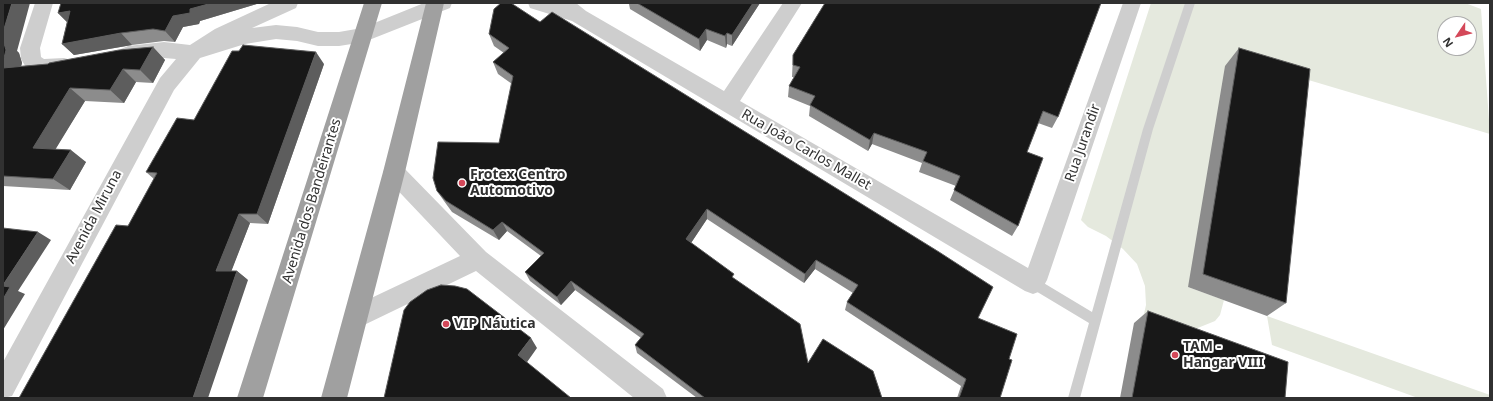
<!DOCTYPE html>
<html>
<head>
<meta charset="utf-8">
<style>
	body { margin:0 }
	#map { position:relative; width:1493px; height:401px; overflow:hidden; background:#fff; font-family:"Noto Sans",sans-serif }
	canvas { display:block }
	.frame { position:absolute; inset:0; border:4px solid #313131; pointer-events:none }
	.north { position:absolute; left:1437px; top:16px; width:40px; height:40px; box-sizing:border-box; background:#fff; border:1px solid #adadad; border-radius:50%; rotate:235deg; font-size:11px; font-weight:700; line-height:16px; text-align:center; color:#313131 }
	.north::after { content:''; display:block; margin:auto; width:14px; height:18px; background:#d44859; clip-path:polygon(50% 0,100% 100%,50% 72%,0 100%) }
</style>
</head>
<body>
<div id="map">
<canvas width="1493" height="401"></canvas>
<div class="frame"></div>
<div class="north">N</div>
</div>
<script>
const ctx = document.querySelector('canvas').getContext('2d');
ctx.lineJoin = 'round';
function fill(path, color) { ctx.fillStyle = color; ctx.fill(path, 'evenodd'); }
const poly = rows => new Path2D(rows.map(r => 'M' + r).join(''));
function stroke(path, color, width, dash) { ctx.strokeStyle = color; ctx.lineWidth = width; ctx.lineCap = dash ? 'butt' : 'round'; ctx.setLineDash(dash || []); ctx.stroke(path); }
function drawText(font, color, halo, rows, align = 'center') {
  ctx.font = font + ' "Noto Sans",sans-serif'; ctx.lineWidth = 4; ctx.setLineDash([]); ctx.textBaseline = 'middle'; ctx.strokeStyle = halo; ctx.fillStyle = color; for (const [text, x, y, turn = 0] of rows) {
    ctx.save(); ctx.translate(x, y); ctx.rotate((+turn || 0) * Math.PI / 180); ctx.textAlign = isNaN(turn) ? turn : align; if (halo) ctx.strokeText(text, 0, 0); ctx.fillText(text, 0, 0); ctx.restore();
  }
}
fill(poly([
	[1151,3,1465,3,1481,9,1490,134,1295,76,1188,287,1224,300,1220,315,1215,321,1173,338,1135,323,1144,314,1146,305,1145,286,1137,264,1123,249,1106,236,1088,227,1081,220],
	[1445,24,1469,24,1469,48,1445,48],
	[1267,316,1490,395,1490,398,1418,398,1272,345]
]), '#e5e9de');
fill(poly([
	[1185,3,1195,3,1153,129,1080,398,1068,398,1089,323,1029,287,1027,283,1029,279,1033,278,1037,279,1092,312,1143,129,1185,3]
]), '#cecece');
fill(poly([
	[35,3,53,3,40,48,41,57,44,59,64,58,71,60,74,66,71,72,64,74,36,74,29,72,24,64,21,59,20,48,35,3],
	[271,3,298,3,296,8,252,28,276,25,297,27,318,32,339,32,362,28,424,3,452,3,450,8,364,42,339,46,318,46,297,41,276,39,245,44,200,58,174,90,12,396,3,398,3,362,160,78,176,59,164,58,128,62,121,59,118,54,121,49,128,46,164,42,190,45,215,29,271,3],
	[528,3,576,3,586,11,724,91,783,3,802,3,740,101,1028,268,1123,3,1141,3,1047,280,1041,291,1033,294,1025,291,572,21,530,8,528,3],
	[394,163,402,166,486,252,663,389,667,398,634,398,476,271,364,325,356,328,348,325,344,317,348,309,460,256,386,178,383,172,386,166,394,163]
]), '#cecece');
fill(poly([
	[364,3,382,3,263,398,237,398,364,3],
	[426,3,444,3,405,172,347,398,321,398,383,172,426,3]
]), '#a0a0a0');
fill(poly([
	[3,3,17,51,19,53,22,63,21,66,48,64,153,47,165,60,153,83,136,82,124,103,85,101,55,149,86,162,70,190,3,186],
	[61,3,260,3,200,21,199,24,183,27,175,42,164,41,132,45,74,55,62,44,67,22,58,13],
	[625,3,760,3,732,46,727,44,726,48,707,40,700,51,630,9,629,4],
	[825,3,1058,117,1052,128,1038,123,1027,152,1018,226,1012,236,950,200,956,186,919,172,922,163,872,144,868,151,809,116,810,106,788,97,789,86,794,77,792,77,793,55],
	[489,34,978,318,1009,359,1000,398,957,398,961,386,845,310,847,302,853,293,815,269,804,283,707,219,691,243,734,279,808,363,882,398,697,398,637,353,635,345,641,338,575,290,561,305,530,281,525,272,541,256,507,231,499,240,452,212,444,201,437,191,499,143,512,84,498,74,493,62,504,53,494,46],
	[1239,48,1286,303,1267,316,1188,287,1225,66],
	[324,64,268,224,250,223,231,271,237,271,248,280,128,226,154,179,146,172,194,120],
	[1148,311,1285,398,1120,398,1134,323]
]), '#8c8c8c');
fill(poly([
	[12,3,30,3,17,51,19,53,22,63,18,80,3,69,3,32],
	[212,3,260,3,200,21,199,24,183,27,175,42,165,31,173,16,190,9],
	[753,3,760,3,732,46,732,35],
	[70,11,70,25,58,13],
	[706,29,707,40,700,51,699,39],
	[121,33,132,45,74,55,62,44],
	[727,33,727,44,726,48,725,36],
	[153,47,165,60,153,83,140,70],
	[316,52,324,64,268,224,257,214],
	[123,69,136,82,124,103,110,90],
	[70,88,85,101,49,160,33,148],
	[874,133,872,144,868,151,870,140],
	[71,150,86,162,70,190,53,179],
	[707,209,707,219,687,249,686,239],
	[239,214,250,223,228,280,216,271],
	[502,222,507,231,499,240,493,230],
	[38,232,51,240,18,291,25,294,3,330,3,285],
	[816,260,815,269,804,283,805,274],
	[237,271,248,280,208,398,193,398],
	[571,281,575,290,561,305,557,297],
	[531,338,537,348,525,365,518,355]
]), '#5d5d5d');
const building = poly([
	[3,3,12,3,3,32,3,3],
	[61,3,212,3,190,9,190,13,173,16,165,31,153,29,121,33,62,44,70,11,58,13,61,3],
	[501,3,511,3,540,22,552,12,939,252,993,287,978,318,1017,334,1009,359,1012,360,1000,398,959,398,966,379,847,302,858,285,816,260,805,274,707,209,686,239,734,274,732,277,800,324,808,363,823,339,873,371,882,398,705,398,635,345,644,334,571,281,557,297,525,272,544,253,502,222,493,230,446,201,437,191,433,178,438,142,499,143,513,76,493,62,509,48,489,34,494,9,501,3],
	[637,3,753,3,732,35,727,33,725,36,706,29,699,39,637,3],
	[825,3,1101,3,1058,117,1043,111,1027,152,1043,158,1018,226,954,190,960,176,923,161,927,152,874,133,870,140,810,105,815,96,789,86,800,67,793,65,793,55,825,3],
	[3,40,6,50,3,62,3,40],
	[243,45,316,52,257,214,239,214,216,271,237,271,193,398,19,398,116,225,128,226,157,173,146,172,177,118,194,120,232,51,239,51,243,45],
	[153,47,140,70,123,69,110,90,70,88,33,148,71,150,53,179,3,176,3,68,48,64,49,63,119,50,153,47],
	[1239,48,1310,69,1286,303,1203,274,1239,48],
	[3,228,38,232,3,285,3,228],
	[441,285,455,286,467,289,531,338,518,355,571,398,384,398,404,310,410,302,427,290,441,285],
	[3,286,10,287,3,299,3,286],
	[1148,311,1288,362,1285,398,1132,398,1148,311]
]);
fill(building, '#181818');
stroke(building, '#5d5d5d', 1);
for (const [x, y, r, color] of [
	[462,183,4,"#d44859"],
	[446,324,4,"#d44859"],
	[1175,355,4,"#d44859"]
]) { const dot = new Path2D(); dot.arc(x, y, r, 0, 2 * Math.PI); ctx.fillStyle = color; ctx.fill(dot); stroke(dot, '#fff', 1.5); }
drawText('14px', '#313131', '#fff', [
	["Rua Jurandir",1083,143,-71],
	["Rua João Carlos Mallet",806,150,30],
	["Avenida dos Bandeirantes",312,201,-73],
	["Avenida Miruna",94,217,-62]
]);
drawText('bold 14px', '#313131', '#fff', [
	["Frotex Centro",470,175],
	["Automotivo",470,191],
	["VIP Náutica",454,324],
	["TAM -",1183,347],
	["Hangar VIII",1183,363]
], 'left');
</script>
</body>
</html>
